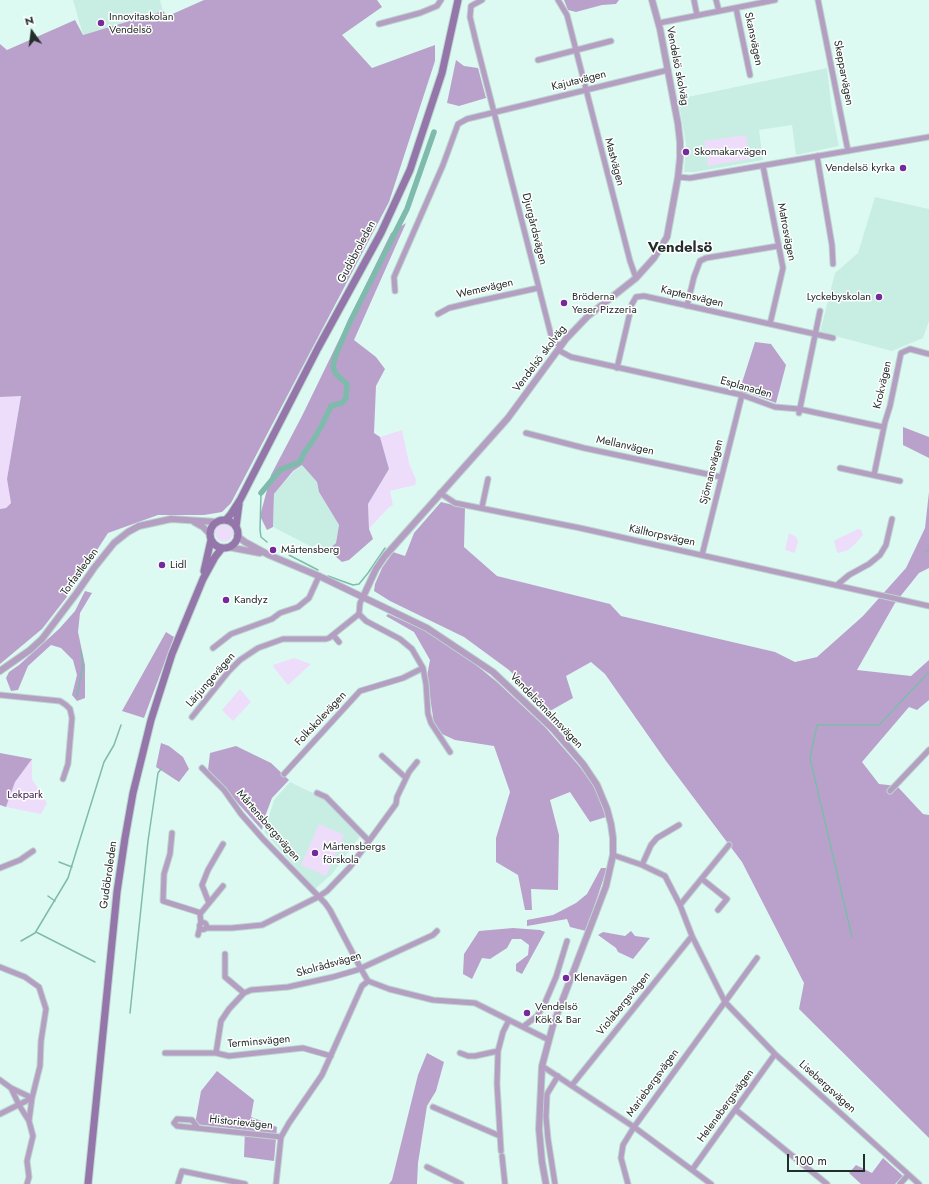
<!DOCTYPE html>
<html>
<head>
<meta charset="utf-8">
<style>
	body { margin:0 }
	#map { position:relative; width:929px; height:1184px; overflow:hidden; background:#ddfaf2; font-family:Jost,sans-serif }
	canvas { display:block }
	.north { position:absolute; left:12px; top:12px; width:40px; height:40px; -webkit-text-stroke:3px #fff; paint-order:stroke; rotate:346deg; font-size:11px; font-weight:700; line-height:16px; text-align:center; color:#232e2b }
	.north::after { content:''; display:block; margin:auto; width:14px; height:18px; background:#232e2b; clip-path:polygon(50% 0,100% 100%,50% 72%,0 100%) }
	.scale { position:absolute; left:787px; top:1154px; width:78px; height:18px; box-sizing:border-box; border:2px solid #232e2b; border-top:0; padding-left:5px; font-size:12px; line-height:14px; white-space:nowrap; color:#232e2b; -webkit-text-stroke:3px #fff; paint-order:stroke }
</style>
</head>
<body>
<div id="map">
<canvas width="929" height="1184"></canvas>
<div class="north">N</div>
<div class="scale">100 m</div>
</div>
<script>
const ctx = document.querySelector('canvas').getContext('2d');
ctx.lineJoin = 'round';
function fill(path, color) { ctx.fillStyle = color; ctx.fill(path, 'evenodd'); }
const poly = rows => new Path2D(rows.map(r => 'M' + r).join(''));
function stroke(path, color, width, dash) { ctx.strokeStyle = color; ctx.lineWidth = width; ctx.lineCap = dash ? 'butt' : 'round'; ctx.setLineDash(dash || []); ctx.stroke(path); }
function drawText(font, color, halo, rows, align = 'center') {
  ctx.font = font + ' Jost,sans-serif'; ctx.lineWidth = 3; ctx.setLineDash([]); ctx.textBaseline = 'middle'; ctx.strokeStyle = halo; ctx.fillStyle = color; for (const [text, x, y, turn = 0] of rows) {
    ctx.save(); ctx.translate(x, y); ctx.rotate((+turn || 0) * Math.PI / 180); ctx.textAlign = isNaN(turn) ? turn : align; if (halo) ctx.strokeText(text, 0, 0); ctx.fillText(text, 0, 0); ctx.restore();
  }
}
fill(poly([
	[73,0,160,0,163,11,83,35],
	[827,68,832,111,839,146,796,155,792,125,759,130,763,160,695,172,684,172,686,144,678,99],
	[875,197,929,209,929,321,923,338,892,351,820,332,835,273,858,253],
	[302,465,317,482,319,492,339,525,336,543,328,550,317,544,312,547,273,527,274,494,294,471],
	[290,782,325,799,361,835,332,874,315,889,264,832,274,800]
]), '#c8eee4');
fill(poly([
	[746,135,750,159,708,166,704,141],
	[21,395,7,479,11,503,6,508,0,509,0,397],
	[402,430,409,463,416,480,415,485,390,491,393,505,388,508,369,529,368,504,389,469,380,437],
	'215 533a9 9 0 1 1 18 0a9 9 0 1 1-18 0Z',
	[858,529,861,530,863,535,854,545,848,550,839,553,837,552,834,542,835,540],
	[789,533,796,537,798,541,795,553,785,550],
	[294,658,311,664,288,685,274,668,273,665],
	[240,689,251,702,233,721,222,710],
	[32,759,32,779,47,803,41,814,6,807,15,782],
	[319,824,344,835,326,876,301,865]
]), '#eedcfb');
fill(poly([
	[204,0,377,0,382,7,342,35,372,68,435,45,435,61,389,202,231,503,222,512,204,515,158,515,108,533,66,598,42,629,0,664,0,509,6,508,11,503,7,479,21,396,0,397,0,44,7,50,75,20,83,35,163,11,168,16],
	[564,0,619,0,616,4,602,5,576,12,568,10],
	[456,60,464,66,478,68,486,98,459,106,447,103],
	[406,223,354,340,376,357,385,369,376,386,374,433,380,437,389,469,368,504,369,529,373,539,349,560,342,562,328,550,336,543,339,525,319,492,317,482,302,465,293,471,274,494,273,527,267,530,260,516,271,475,302,416,391,233],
	[755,342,771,344,786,365,776,403,752,394,739,392],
	[903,427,929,437,929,460,929,458,903,445],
	[929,492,929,568,919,573,895,603,857,670,911,676,929,660,929,700,917,710,909,707,862,762,879,784,897,786,923,814,929,815,929,1138,799,1009,804,983,742,862,666,761,605,674,591,662,566,676,573,698,550,711,509,670,464,637,390,601,374,591,375,584,382,568,393,552,405,556,414,533,441,502,465,508,464,547,497,576,610,604,621,616,775,652,795,662,817,657,863,616,906,568,925,528],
	[85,591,92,593,80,613,78,632,85,665,85,698,77,701,72,695,77,675,73,660,61,648,51,645,28,666,18,690,11,691,6,678,9,672,19,665,59,629,75,611],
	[388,614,424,630,459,651,497,682,545,727,580,767,595,788,606,817,590,822,570,792,550,800,559,835,558,890,531,889,532,910,525,910,518,875,496,862,496,838,510,792,494,746,455,740,442,734,434,724,427,676,430,660,414,632,386,616],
	[166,632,174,637,144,718,122,711],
	[161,743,169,746,183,757,189,769,179,782,156,767],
	[236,746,271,763,289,780,272,798,264,819,262,830,208,770,210,753],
	[0,753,32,759,15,782,6,807,0,805],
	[601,868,607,868,586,931,570,927,567,919,527,926,527,920,553,915,576,903,587,894],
	[513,928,540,930,545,932,522,974,516,971,516,964,528,955,529,945,521,939,512,939,507,948,490,959,482,958,472,979,463,974,464,954,479,931],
	[631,931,635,936,650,938,633,959,618,952,616,948,598,935,603,932,625,936],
	[427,1053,444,1062,436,1091,427,1106,418,1163,417,1184,389,1184,392,1180,418,1075],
	[217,1071,254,1100,251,1117,277,1127,274,1161,244,1157,245,1130,195,1124,201,1091],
	[883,1158,903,1176,895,1184,861,1184,849,1173,856,1165,872,1173]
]), '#baa1cb');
stroke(poly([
	[261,493,260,530,261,537,267,542],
	[926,551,929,550],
	[289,555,318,570],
	[328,576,353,585,359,584,368,573,385,548],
	[77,696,83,664,81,651],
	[59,862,72,867],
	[48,896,55,901],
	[36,932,95,962],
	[852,937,810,758,817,725,879,725,929,672],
	[21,941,35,933,68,878,104,762,114,745,121,725],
	[130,1013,148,841,158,773,161,769]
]), '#7fbbac', 1.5);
stroke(poly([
	[261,493,280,470,300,462,304,453,314,439,322,425,331,406,342,403,346,398,347,384,336,374,333,367,335,357,350,322,407,209,434,132]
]), '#7fbbac', 5.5);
const minor = poly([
	[482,0,471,6,470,17,476,42,552,339,561,346],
	[558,0,567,15,630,261,636,278],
	[694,0,697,15],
	[716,0,719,11],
	[818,0,848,151],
	[736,8,750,75],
	[659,23,775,0],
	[379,24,420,13,437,6,441,0],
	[538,60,611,41],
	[817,156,832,245,833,264],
	[763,166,783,268,770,324],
	[678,177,690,178,929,137],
	[395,291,394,277,443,165,458,124,467,119,668,70],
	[687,306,694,277,700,261,706,258,778,246],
	[438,314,449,308,474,302,538,288],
	[558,350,571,357,742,395,775,407,799,409,883,427],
	[617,368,632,304,636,297,644,296,833,338],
	[799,413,820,311],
	[526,433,584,448,721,477],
	[840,468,900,481],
	[874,475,885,422,890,406,901,353,910,349,929,354],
	[440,493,455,503,580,528,929,606],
	[482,507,488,479],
	[702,555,742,395],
	[837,585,849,575,869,564,880,555,886,545,892,519],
	[359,614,366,621,400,639,412,649,423,668,426,684,428,714,431,723,450,752],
	[333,635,339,642],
	[213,648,231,634,272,619,280,613,298,607,309,598,319,576],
	[0,695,60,701,66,705,70,709,72,718,68,764,63,779],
	[192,717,229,671,240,660,258,648,283,639,326,639,329,638,359,614,360,603,363,597],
	[382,756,406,778],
	[202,768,224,790,241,814,263,839,325,903,330,910,361,969,368,981],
	[284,774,360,691,403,678,423,668],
	[890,791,929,750],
	[317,793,326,797,368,840],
	[172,833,170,854,164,874,163,901,201,913],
	[613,855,642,865,665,876,680,905,692,936,725,1002,775,1054,919,1184],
	[642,865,651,845,657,838,679,825],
	[0,868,20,860,33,851],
	[702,879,727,899,718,910],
	[209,903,202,885,208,870,223,844],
	[680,905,729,845],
	'199.5 926a3.5 3.5 0 1 1 7 0a3.5 3.5 0 1 1-7 0Z',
	[201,923,200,914,223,886],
	[206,928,232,928,262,925,318,897,327,891,350,867,396,804,397,797,409,772,417,762],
	[198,935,200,927],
	[225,954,225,977,244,993],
	[0,967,25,977,39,987,46,1009,41,1041,40,1066,32,1098,29,1121,33,1136,27,1161,29,1177,27,1184],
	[524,1026,537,1016,544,1005,556,977,567,941],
	[165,1053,216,1053,229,1056,303,1048,331,1056],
	[216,1053,221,1021,229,1009,244,993,251,990,288,987,333,977,357,970,433,935,437,931],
	[460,1053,468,1056,475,1056,498,1051],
	[542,1066,634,1127,711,1184],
	[0,1080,11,1088,19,1105,29,1121],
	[572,1085,692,936],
	[11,1088,32,1098],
	[433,1107,500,1136],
	[736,1110,827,1184],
	[0,1114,32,1098],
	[198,1128,192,1120,177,1119,174,1123,177,1126,281,1137],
	[501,1151,497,1084,498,1051,503,1032,509,1020],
	[502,1156,505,1184],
	[427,1167,461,1184],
	[692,1170,775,1054],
	[178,1184,182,1171,245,1184],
	[276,1184,281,1137,289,1123,322,1075,362,986,368,981,389,989,433,1000,475,1003,549,1040],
	[555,1184,548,1139,546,1117,547,1094,558,1076],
	[628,1184,621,1158,623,1145,634,1127,757,958],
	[900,1184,908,1175]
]);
const tertiary = poly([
	[194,522,203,527,210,534],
	[237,536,245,542,269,555,319,576,427,628,493,672,553,729,583,764,597,785,607,809,611,824,613,838,613,855,606,886,553,1025,542,1066,539,1129,542,1162,546,1184],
	[228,547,260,553],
	[363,597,376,569,385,556,508,418,566,339,588,316,636,278,654,258,667,237,678,177,680,158,680,142,678,124,660,29,652,0],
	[0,671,30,650,42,639,76,594,94,568,114,543,128,532,139,526,171,519,217,522]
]);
const secondary = poly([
	[226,520,231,514,240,500,318,348,381,233,410,170,442,73,458,0],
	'210 534a14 14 0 1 1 28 0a14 14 0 1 1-28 0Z',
	[236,527,239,504],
	[204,571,211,540],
	[88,1184,117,892,125,838,133,793,151,720,172,654,203,579,215,557,222,548]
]);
stroke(minor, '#bcd5ce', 7);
stroke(tertiary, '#bcd5ce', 8);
stroke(secondary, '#bcd5ce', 9);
stroke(minor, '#b49fc3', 5);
stroke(tertiary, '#b49fc3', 6);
stroke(secondary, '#9576ab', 7);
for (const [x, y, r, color] of [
	[101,23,4,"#752a9c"],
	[686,152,4,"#752a9c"],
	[903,168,4,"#752a9c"],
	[879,297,4,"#752a9c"],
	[564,303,4,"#752a9c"],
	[273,550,4,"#752a9c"],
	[162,565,4,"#752a9c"],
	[226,600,4,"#752a9c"],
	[315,853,4,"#752a9c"],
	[566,978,4,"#752a9c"],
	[527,1013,4,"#752a9c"]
]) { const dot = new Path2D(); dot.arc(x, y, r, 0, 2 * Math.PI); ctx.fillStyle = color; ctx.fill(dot); stroke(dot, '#fff', 1.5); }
drawText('11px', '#232e2b', '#fff', [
	["Innovitaskolan",109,17],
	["Vendelsö",109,30],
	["Skomakarvägen",694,152],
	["Vendelsö kyrka",895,168,"right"],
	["Bröderna",572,297],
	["Yeser Pizzeria",572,310],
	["Lyckebyskolan",871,297,"right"],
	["Mårtensberg",281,550],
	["Lidl",170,565],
	["Kandyz",234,600],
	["Mårtensbergs",323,847],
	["förskola",323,860],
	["Klenavägen",574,978],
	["Vendelsö",535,1007],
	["Kök & Bar",535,1020]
], 'left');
drawText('11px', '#232e2b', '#fff', [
	["Skansvägen",753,39,78],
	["Vendelsö skolväg",677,66,79],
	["Skepparvägen",843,73,79],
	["Kajutavägen",579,81,-14],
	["Mastvägen",614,162,75],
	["Djurgårdsvägen",534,229,76],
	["Matrosvägen",786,232,79],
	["Gudöbroleden",357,252,-62],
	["Wemevägen",485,289,-13],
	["Kaptensvägen",692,297,13],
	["Vendelsö skolväg",540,359,-53],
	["Krokvägen",883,385,-77],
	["Esplanaden",746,388,16],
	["Mellanvägen",625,446,12],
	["Sjömansvägen",712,472,-76],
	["Källtorpsvägen",662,536,12],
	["Torfastleden",80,572,-54],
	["Lärjungevägen",211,680,-49],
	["Vendelsömalmsvägen",546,711,46],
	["Folkskolevägen",321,719,-47],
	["Mårtensbergsvägen",268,826,49],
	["Gudöbroleden",109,875,-82],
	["Skolrådsvägen",329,965,-16],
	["Violabergsvägen",624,1004,-51],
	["Terminsvägen",259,1042,-5],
	["Mariebergsvägen",653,1083,-54],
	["Lisebergsvägen",827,1087,42],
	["Helenebergsvägen",726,1106,-54],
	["Historievägen",241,1123,6]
]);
drawText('11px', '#3a194d', '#fff', [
	["Lekpark",25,795]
]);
drawText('bold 15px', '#232e2b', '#fff', [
	["Vendelsö",680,248]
]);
</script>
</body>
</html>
